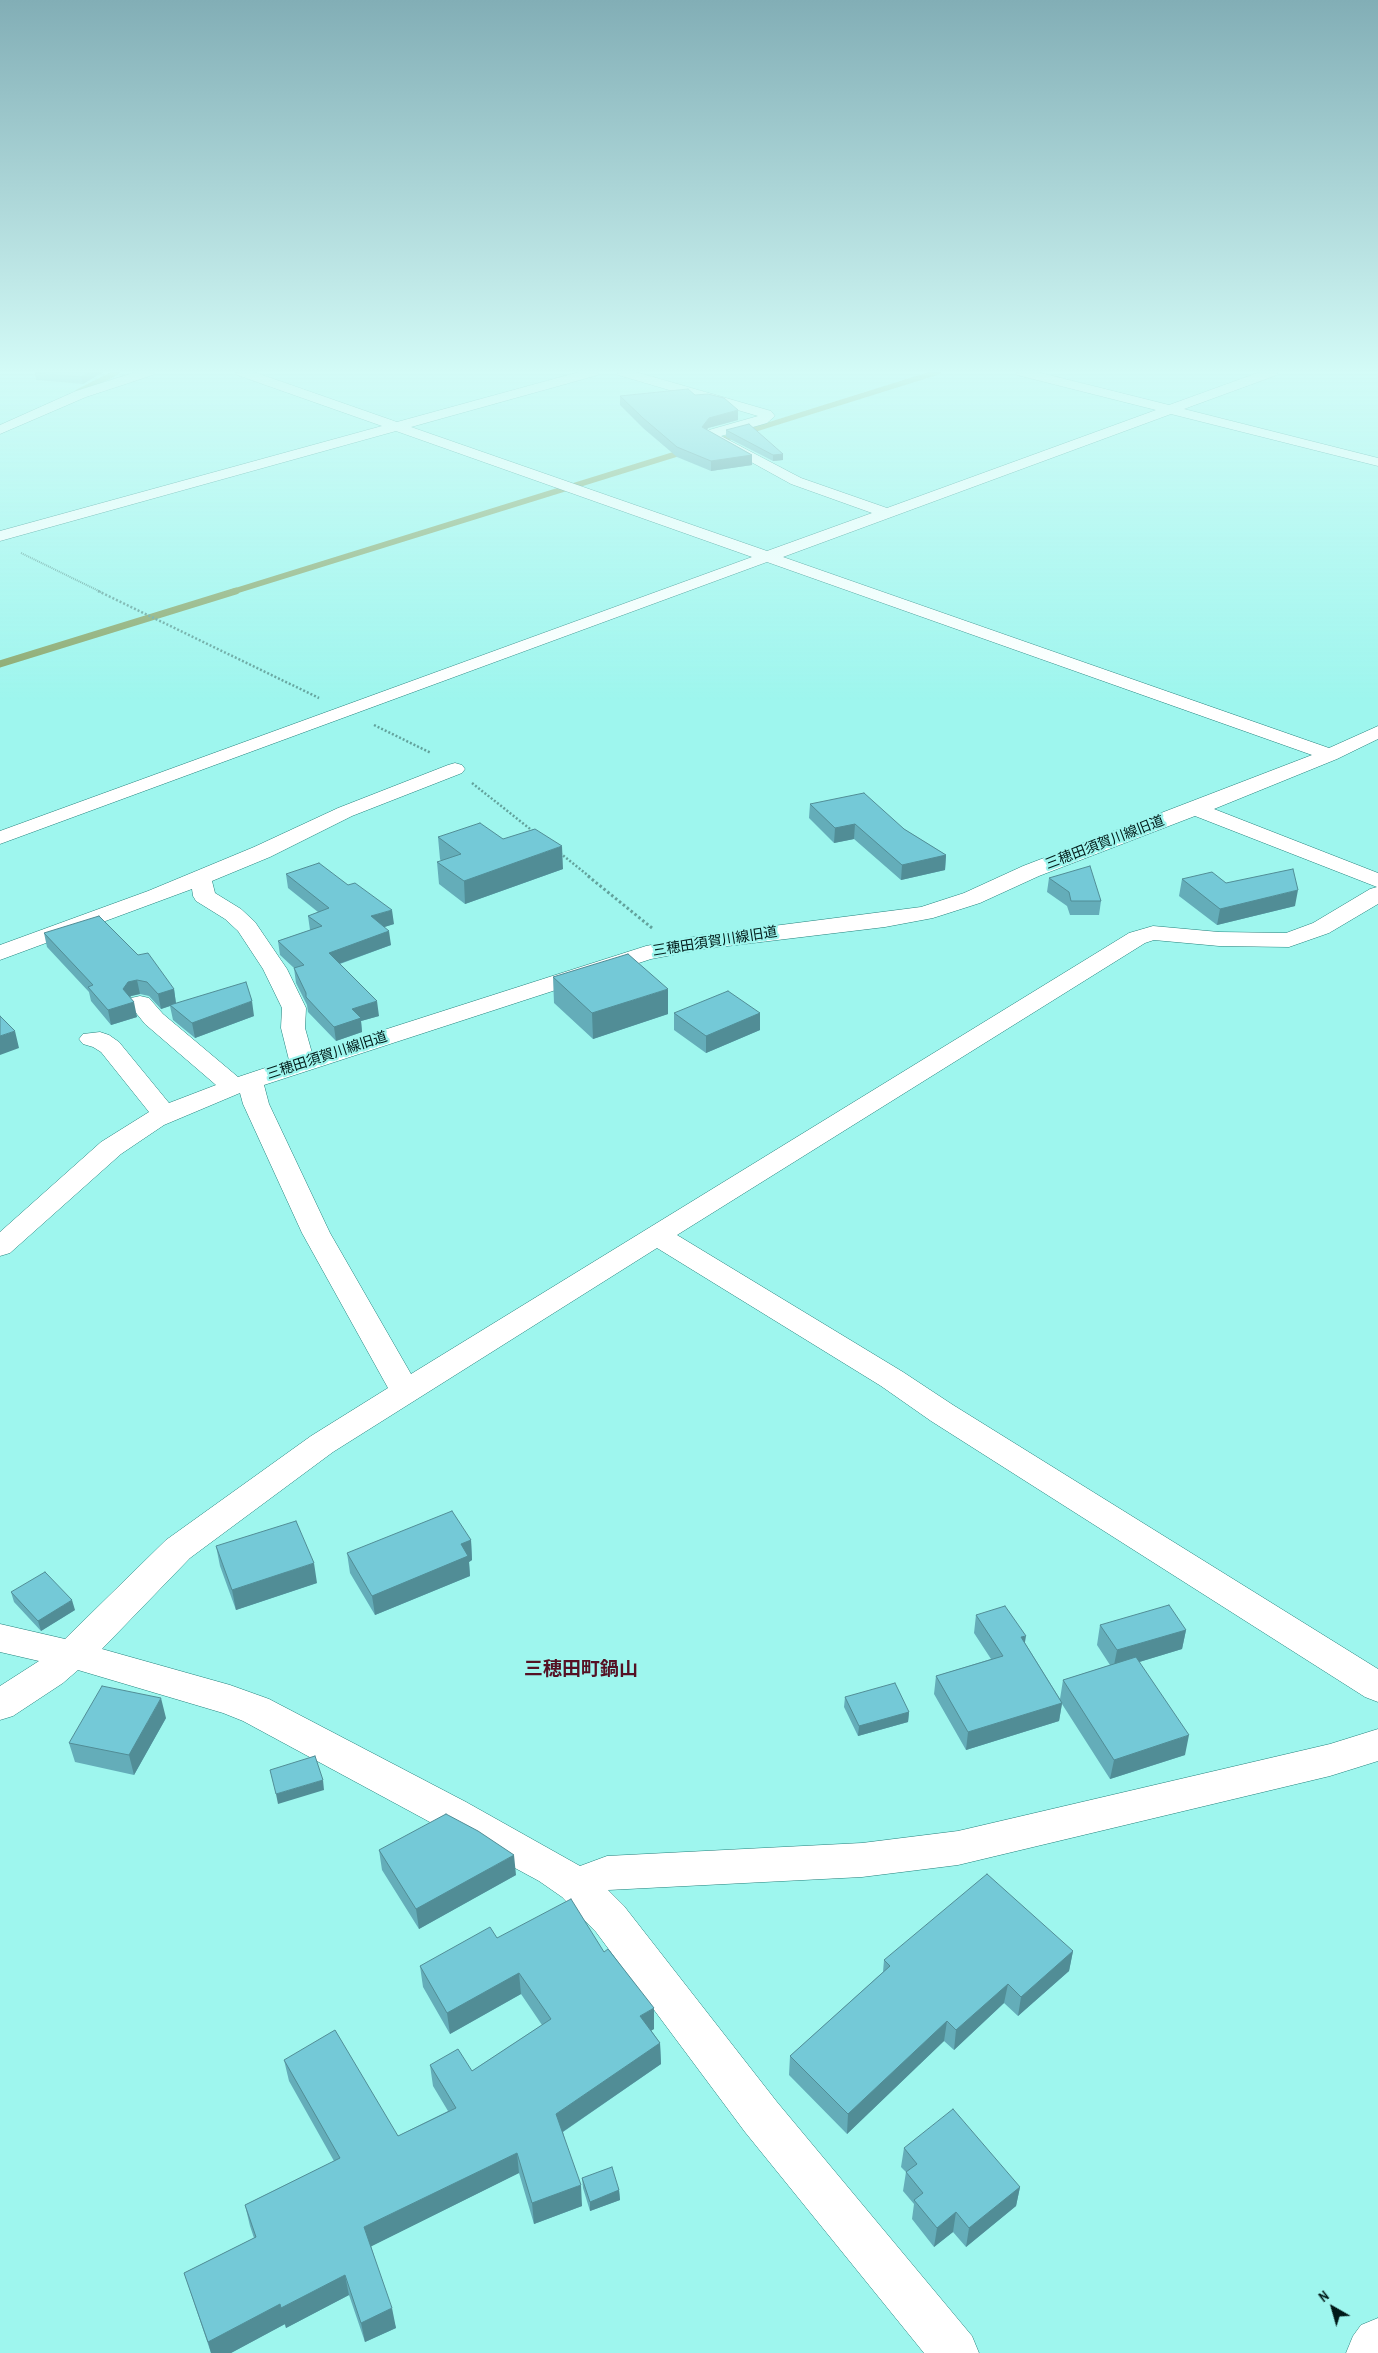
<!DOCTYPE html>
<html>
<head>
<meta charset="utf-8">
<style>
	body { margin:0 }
	#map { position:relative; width:1378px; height:2353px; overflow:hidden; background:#9ef6ee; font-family:"Archivo Narrow",sans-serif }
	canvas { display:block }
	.north { position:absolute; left:1308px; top:2283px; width:50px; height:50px; -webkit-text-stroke:4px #9ef6ee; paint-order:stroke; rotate:322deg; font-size:14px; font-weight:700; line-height:20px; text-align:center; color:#001a18 }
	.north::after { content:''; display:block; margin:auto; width:18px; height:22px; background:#001a18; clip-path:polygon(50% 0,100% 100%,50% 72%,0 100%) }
</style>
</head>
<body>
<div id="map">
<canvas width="1378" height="2353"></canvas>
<div class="north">N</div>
</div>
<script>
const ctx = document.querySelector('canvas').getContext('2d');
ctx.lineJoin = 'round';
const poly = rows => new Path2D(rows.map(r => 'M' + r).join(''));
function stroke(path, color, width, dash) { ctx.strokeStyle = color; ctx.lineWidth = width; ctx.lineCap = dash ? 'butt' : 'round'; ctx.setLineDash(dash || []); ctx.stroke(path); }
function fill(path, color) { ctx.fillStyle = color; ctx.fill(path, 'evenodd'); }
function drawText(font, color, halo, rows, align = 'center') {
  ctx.font = font + ' "Archivo Narrow","Noto Sans JP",sans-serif'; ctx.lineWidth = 4.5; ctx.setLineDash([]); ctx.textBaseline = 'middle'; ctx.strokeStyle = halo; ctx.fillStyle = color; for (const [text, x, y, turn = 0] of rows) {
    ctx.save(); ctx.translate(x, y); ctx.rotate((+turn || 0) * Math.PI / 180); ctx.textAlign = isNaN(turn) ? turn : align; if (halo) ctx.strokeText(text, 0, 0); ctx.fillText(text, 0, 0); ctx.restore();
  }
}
stroke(poly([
	[78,392,117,372],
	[714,442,938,372],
	[232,592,686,451]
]), '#8aa66a', 5.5);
stroke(poly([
	[0,664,236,591]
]), '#8aa66a', 7);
const minor = poly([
	[136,372,155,372,153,375,86,397,0,434,0,425,76,391,136,372],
	[236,372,254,372,397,422,579,372,599,372,598,375,411,427,767,551,872,513,791,484,704,436,709,430,758,416,618,375,617,372,636,372,771,411,775,416,767,423,721,436,801,478,887,508,1156,410,1017,375,1016,372,1037,372,1169,405,1260,372,1278,372,1277,375,1184,409,1378,458,1378,466,1171,414,783,557,1329,748,1378,726,1378,739,1337,759,1214,809,1378,873,1378,904,1329,933,1289,947,1219,946,1154,940,1145,943,677,1235,903,1372,953,1405,1378,1669,1378,1702,1365,1697,931,1421,881,1386,657,1248,333,1452,190,1558,102,1649,230,1685,269,1699,466,1802,580,1866,607,1856,862,1843,958,1831,1330,1744,1378,1729,1378,1761,1330,1776,958,1865,862,1877,608,1890,624,1906,777,2102,972,2336,979,2353,924,2353,745,2132,596,1932,562,1897,539,1881,243,1721,223,1713,78,1670,63,1683,13,1716,0,1720,0,1686,39,1661,0,1652,0,1624,65,1639,166,1540,311,1436,388,1388,302,1233,243,1104,240,1093,164,1125,121,1154,10,1253,0,1256,0,1232,101,1142,149,1112,101,1052,93,1047,83,1044,79,1039,83,1034,100,1032,109,1035,119,1042,169,1103,216,1085,145,1024,128,1003,131,998,140,996,149,998,163,1014,238,1077,289,1060,281,1028,282,1008,263,969,238,931,225,919,196,901,193,896,192,889,0,960,0,945,148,891,254,847,338,808,448,765,455,763,462,765,465,769,462,773,352,816,270,857,212,881,215,893,241,909,255,922,287,969,306,1008,305,1028,312,1053,646,946,703,935,921,907,964,893,1023,866,1312,755,767,562,0,844,0,831,752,557,396,431,0,541,0,531,382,426,237,375,236,372],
	[1195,816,1377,887,1370,889,1313,923,1286,933,1219,932,1153,926,1129,933,411,1374,330,1233,269,1104,264,1085,651,959,703,949,885,927,933,918,980,903,1039,876,1195,816]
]);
const secondary = poly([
	[1378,2318,1378,2353,1346,2353,1353,2336,1361,2325,1378,2318]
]);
stroke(minor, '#23817c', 1);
stroke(secondary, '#23817c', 1);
stroke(poly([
	[21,553,101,592]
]), '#62a29c', 2, [1, 1]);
stroke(poly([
	[98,591,319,698],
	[374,725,431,753],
	[472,783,534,832],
	[560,853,590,877]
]), '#62a29c', 2.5, [2, 2]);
stroke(poly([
	[588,876,652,928]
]), '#62a29c', 3, [2.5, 2.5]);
fill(minor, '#fff');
fill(secondary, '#fff');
fill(poly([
	[38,372,103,372,83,384,36,380,35,373],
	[695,395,738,420,708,428,707,430,752,455,752,465,711,471,677,457,643,428,620,405,620,396],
	[726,430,783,454,783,460,773,461,726,437],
	[810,804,904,829,946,855,945,870,901,880,854,839,834,843,809,818],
	[438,837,503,839,563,869,465,904,439,884,437,862,441,861,440,859],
	[286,874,394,924,384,927,391,945,340,964,379,1016,361,1021,362,1032,336,1041,308,1012,307,1005,296,983,294,968,280,955,278,941,310,930,308,916,318,912,288,888],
	[1049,878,1101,901,1099,915,1070,915,1067,906,1047,892],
	[1182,879,1226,883,1295,906,1217,925,1179,896],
	[44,933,138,955,174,989,176,1003,254,1016,195,1038,173,1020,170,1006,161,1009,149,996,140,994,131,996,130,997,137,1017,111,1025,91,1001,89,992,47,947],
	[553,977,668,1014,593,1039,554,1003],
	[674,1013,760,1013,760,1030,706,1053,674,1030],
	[471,1540,472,1560,469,1562,470,1576,375,1615,350,1573,347,1553],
	[216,1546,317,1583,236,1610,220,1566],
	[11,1592,75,1610,41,1631,14,1602],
	[976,1615,1025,1643,1060,1699,1063,1680,1110,1665,1097,1645,1100,1625,1186,1630,1182,1649,1139,1662,1185,1755,1110,1779,1062,1704,1059,1721,966,1750,934,1694,936,1676,991,1659,974,1633],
	[845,1697,909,1712,908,1722,858,1736,844,1707],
	[166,1718,134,1775,75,1762,69,1743],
	[379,1850,516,1875,419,1929,382,1870],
	[497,1938,654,2029,651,2030,660,2043,661,2064,563,2132,582,2206,534,2224,519,2173,371,2246,396,2328,365,2342,349,2295,286,2328,285,2324,231,2353,211,2353,184,2273,254,2238,250,2226,245,2205,334,2161,289,2081,284,2060,398,2136,448,2111,433,2086,430,2065,472,2071,542,2025,521,1994,450,2034,423,1987,420,1966],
	[1073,1951,1069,1971,1018,2016,1004,2003,954,2050,944,2041,847,2134,789,2075,790,2056,883,1972,884,1960],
	[904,2148,1020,2187,1016,2206,966,2247,953,2232,934,2247,912,2219,914,2204,903,2191,906,2172,901,2167],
	[582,2178,619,2190,620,2200,590,2211,583,2188]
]), '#64adb9');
fill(poly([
	[89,372,103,372,83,384,81,377],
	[738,410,738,420,708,428,702,436,702,427,709,418],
	[783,454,783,460,773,461,773,455],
	[752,455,752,465,711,471,711,461],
	[855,824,854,839,834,843,835,828],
	[562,846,563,869,465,904,464,881],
	[946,855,945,870,901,880,902,865],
	[1298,890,1295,906,1217,925,1220,909],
	[392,910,394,924,372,931,371,916],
	[389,931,391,945,330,967,329,953],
	[137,980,140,994,131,996,126,1003,123,989,128,982],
	[174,989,176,1004,170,1005,170,1006,161,1009,158,994],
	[668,989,668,1014,593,1039,592,1013],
	[252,1001,254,1016,195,1038,192,1023],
	[377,1001,379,1016,361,1021,362,1032,336,1041,334,1027,352,1009],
	[134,1002,137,1017,111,1025,108,1010],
	[760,1013,760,1030,706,1053,706,1036],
	[15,1031,19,1048,0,1055,0,1036],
	[471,1540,472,1560,469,1562,470,1576,375,1615,372,1596,461,1544],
	[314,1563,317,1583,236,1610,232,1590],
	[72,1600,75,1610,41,1631,38,1621],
	[1186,1630,1182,1649,1113,1670,1117,1650],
	[1026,1636,1023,1654,1021,1637],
	[161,1698,166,1718,134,1775,129,1755],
	[1062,1703,1059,1721,966,1750,968,1732],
	[909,1712,908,1722,858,1736,859,1726],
	[1189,1735,1185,1755,1110,1779,1114,1760],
	[323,1780,324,1790,278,1804,276,1794],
	[514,1855,516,1875,419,1929,416,1909],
	[1073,1951,1069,1971,1018,2016,1021,1997],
	[519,1973,521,1994,450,2034,447,2013],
	[1008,1984,1004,2003,954,2050,956,2030],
	[654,2008,654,2029,641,2037,640,2016],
	[947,2021,944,2041,847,2134,848,2114],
	[660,2043,661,2064,558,2135,556,2114],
	[517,2153,519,2173,368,2248,364,2227],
	[581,2185,582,2206,534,2224,532,2203],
	[1020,2187,1016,2206,966,2247,969,2228],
	[619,2190,620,2200,590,2211,590,2202],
	[956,2212,953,2232,934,2247,937,2228],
	[345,2275,349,2295,286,2328,281,2308],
	[280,2304,285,2324,231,2353,211,2353,208,2342],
	[392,2308,396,2328,365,2342,361,2323]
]), '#518d96');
const building = poly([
	[38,372,89,372,81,377,35,373,38,372],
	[688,389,695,395,708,394,724,398,738,410,709,418,702,427,752,455,711,461,677,447,643,418,620,396,688,389],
	[749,424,783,454,773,455,726,430,749,424],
	[864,793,904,829,946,855,902,865,855,824,835,828,810,804,864,793],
	[480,823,503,839,535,829,562,846,464,881,437,862,461,854,438,837,480,823],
	[319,863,348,885,355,883,392,910,371,916,389,931,329,953,377,1001,352,1009,361,1018,334,1027,306,997,306,993,294,968,304,965,278,941,322,926,308,916,329,908,286,874,319,863],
	[1090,866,1101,901,1071,901,1069,892,1049,878,1090,866],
	[1293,869,1298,890,1220,909,1182,879,1212,872,1226,883,1293,869],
	[99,916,138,955,148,953,174,989,158,994,147,982,137,980,128,982,123,989,134,1002,108,1010,88,987,93,985,44,933,99,916],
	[628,954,668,989,592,1013,553,977,628,954],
	[246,982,252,1001,192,1023,170,1005,246,982],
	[728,991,760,1013,706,1036,674,1013,728,991],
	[0,1016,15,1031,0,1036,0,1016],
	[452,1511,471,1540,461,1544,468,1556,372,1596,347,1553,452,1511],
	[296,1521,314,1563,232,1590,216,1546,296,1521],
	[45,1572,72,1600,38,1621,11,1592,45,1572],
	[1169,1605,1186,1630,1117,1650,1100,1625,1169,1605],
	[1005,1606,1026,1636,1021,1637,1062,1703,968,1732,936,1676,1003,1656,976,1615,1005,1606],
	[1136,1657,1189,1735,1114,1760,1063,1680,1136,1657],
	[895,1683,909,1712,859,1726,845,1697,895,1683],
	[102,1686,161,1698,129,1755,69,1743,102,1686],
	[315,1756,323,1780,276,1794,270,1770,315,1756],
	[446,1814,478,1831,514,1855,416,1909,379,1850,446,1814],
	[987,1874,1073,1951,1021,1997,1008,1984,956,2030,947,2021,848,2114,790,2056,890,1966,884,1960,987,1874],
	[571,1899,604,1952,608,1949,654,2008,640,2016,660,2043,556,2114,581,2185,532,2203,517,2153,364,2227,392,2308,361,2323,345,2275,281,2308,280,2304,208,2342,184,2273,256,2237,245,2205,340,2158,284,2060,335,2030,398,2136,456,2108,430,2065,458,2049,472,2071,551,2019,519,1973,447,2013,420,1966,490,1927,497,1938,571,1899],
	[953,2109,1020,2187,969,2228,956,2212,937,2228,914,2200,923,2193,906,2172,917,2164,904,2148,953,2109],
	[612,2167,619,2190,590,2202,582,2178,612,2167]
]);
fill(building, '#74c9d7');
stroke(building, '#518d96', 1);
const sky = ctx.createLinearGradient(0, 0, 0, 701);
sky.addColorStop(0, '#82aeb6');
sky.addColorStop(0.53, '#d3fbf7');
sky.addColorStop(1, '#d3fbf700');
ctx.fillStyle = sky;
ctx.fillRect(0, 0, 1378, 701);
drawText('14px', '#001a18', '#9ef6ee', [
	["三穂田須賀川線旧道",1105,843,-21],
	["三穂田須賀川線旧道",715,942,-9],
	["三穂田須賀川線旧道",327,1056,-18]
]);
drawText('bold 19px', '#551124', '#9ef6ee', [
	["三穂田町鍋山",581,1670]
]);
</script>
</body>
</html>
